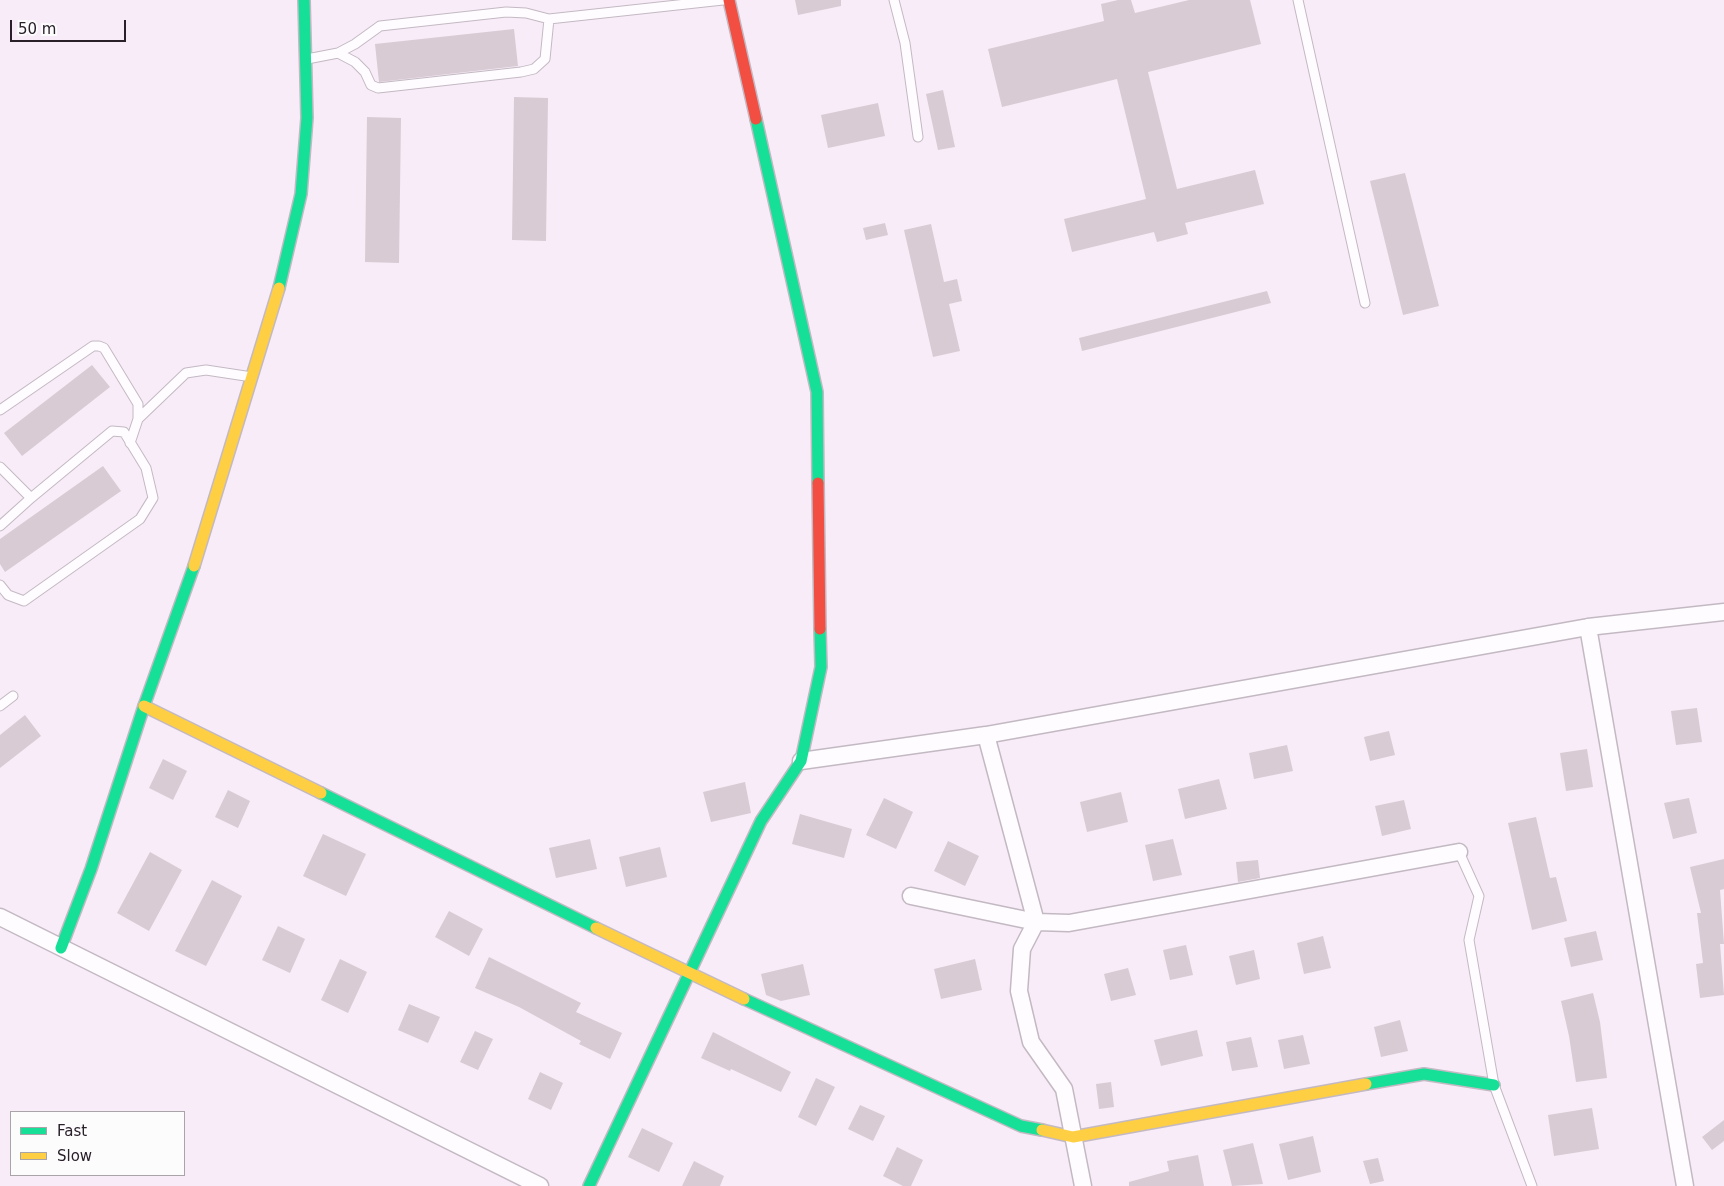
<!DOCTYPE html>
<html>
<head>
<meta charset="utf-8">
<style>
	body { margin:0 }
	#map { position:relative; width:1724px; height:1186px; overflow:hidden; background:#f8ecf8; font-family:"DejaVu Sans",sans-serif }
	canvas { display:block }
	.legend { position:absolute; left:10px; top:1111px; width:175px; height:65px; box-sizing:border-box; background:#fcfcfc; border:1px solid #a8a4a8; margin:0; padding:6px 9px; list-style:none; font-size:15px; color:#2a202a }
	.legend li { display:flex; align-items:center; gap:10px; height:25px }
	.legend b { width:25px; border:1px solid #a8a4a8 }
	.scale { position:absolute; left:10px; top:20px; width:116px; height:22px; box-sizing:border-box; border:2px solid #2a202a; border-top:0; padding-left:6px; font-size:15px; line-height:18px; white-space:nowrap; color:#2a202a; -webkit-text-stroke:4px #fcfcfc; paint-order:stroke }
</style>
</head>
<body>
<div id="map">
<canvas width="1724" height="1186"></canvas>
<ul class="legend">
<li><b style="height:6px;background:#16e098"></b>Fast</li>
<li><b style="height:6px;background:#ffcf43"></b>Slow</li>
</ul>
<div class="scale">50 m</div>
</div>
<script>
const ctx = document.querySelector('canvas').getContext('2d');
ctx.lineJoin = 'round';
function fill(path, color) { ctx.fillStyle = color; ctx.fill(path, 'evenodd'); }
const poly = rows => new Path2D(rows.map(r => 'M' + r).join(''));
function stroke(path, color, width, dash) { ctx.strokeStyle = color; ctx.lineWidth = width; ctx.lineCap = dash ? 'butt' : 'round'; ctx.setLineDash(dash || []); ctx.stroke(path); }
fill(poly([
	[795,0,841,0,841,6,798,15],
	[1118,0,1131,0,1135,13,1189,0,1250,0,1261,44,1148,72,1177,189,1255,170,1264,204,1185,223,1188,234,1157,242,1154,232,1072,252,1064,219,1146,199,1117,79,1002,107,988,49,1104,21,1101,4],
	[514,29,518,66,379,82,375,44],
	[943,90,955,147,938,150,926,94],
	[514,97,548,98,546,241,512,240],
	[878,103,885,136,828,148,821,115],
	[367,117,401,118,399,263,365,262],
	[1405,173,1439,306,1403,315,1370,181],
	[885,223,888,235,866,240,863,228],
	[931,224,944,282,957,279,962,301,949,304,960,351,933,357,904,230],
	[1267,291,1271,303,1082,351,1079,338],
	[92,365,110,387,22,456,4,433],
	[103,466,121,491,5,572,0,564,0,539],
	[1697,708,1702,742,1676,745,1671,711],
	[25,715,41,736,0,768,0,735],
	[1389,731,1395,755,1370,761,1364,737],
	[1287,745,1293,771,1254,779,1249,753],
	[1587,749,1593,787,1566,791,1560,753],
	[163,759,187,771,173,800,149,788],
	[1219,779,1227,809,1185,819,1178,789],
	[745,782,751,813,711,822,703,792],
	[228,790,250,801,238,828,215,817],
	[1121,792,1128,822,1087,832,1080,802],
	[884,798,913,812,896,849,866,835],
	[1689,798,1697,833,1673,839,1664,803],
	[1404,800,1411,829,1382,836,1375,806],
	[800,814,852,829,844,858,792,844],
	[1536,817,1550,878,1556,877,1567,921,1532,930,1508,823],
	[323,834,366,854,346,896,303,876],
	[590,839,597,869,556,878,549,848],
	[1173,839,1182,875,1153,881,1145,845],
	[948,841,979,856,965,886,934,871],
	[660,847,667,877,626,887,619,857],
	[150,852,182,870,149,931,117,913],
	[1724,859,1724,889,1720,890,1724,944,1720,944,1724,995,1700,998,1696,964,1703,963,1697,913,1701,913,1690,867],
	[1258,860,1260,878,1238,882,1236,862],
	[212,880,242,896,206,966,175,951],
	[449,911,483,929,469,956,435,937],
	[278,926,305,939,290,973,262,960],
	[1596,931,1603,960,1571,967,1564,938],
	[1323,936,1331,968,1304,974,1297,943],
	[1186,945,1193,975,1170,980,1163,950],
	[1254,950,1260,979,1236,985,1229,956],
	[489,957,581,1003,576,1012,622,1033,610,1059,579,1044,581,1041,519,1007,475,988],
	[340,959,367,972,348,1013,321,1000],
	[975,959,982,990,941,999,934,969],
	[803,964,810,995,781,1001,766,995,761,974],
	[1128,968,1136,995,1111,1001,1104,974],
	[1593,993,1600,1022,1607,1078,1576,1082,1569,1036,1561,1001],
	[409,1004,440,1017,428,1043,398,1030],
	[1400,1020,1408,1051,1381,1057,1374,1027],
	[1197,1030,1203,1056,1161,1066,1154,1040],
	[475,1031,493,1039,478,1070,460,1062],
	[713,1032,791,1072,781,1092,731,1069,730,1071,701,1058],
	[1303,1035,1310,1064,1284,1069,1278,1040],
	[1251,1037,1258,1067,1232,1071,1226,1042],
	[540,1072,563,1083,551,1110,528,1099],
	[816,1078,835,1087,816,1126,798,1117],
	[1111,1082,1114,1107,1099,1109,1096,1084],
	[860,1105,885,1116,873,1141,848,1129],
	[1592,1108,1599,1149,1554,1156,1548,1115],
	[1724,1120,1724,1141,1712,1150,1702,1137],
	[642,1128,673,1143,659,1172,628,1157],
	[1313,1136,1321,1172,1288,1180,1279,1144],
	[1253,1143,1263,1184,1232,1186,1223,1150],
	[897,1147,923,1160,911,1186,903,1186,883,1176],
	[1198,1155,1204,1186,1129,1186,1129,1182,1169,1171,1167,1161],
	[1378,1158,1384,1181,1370,1184,1363,1161],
	[694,1161,724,1176,720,1186,682,1186]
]), '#d8cbd4');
const lane = poly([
	[894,0,905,43,918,137],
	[1298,0,1365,303],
	[338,53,355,44,380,26,506,12,526,13,549,19,723,0],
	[307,59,338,53,355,62,365,72,371,85,378,88,521,72,534,69,545,59,549,19],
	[0,410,93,346,99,346,104,348,138,404,138,419,130,443],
	[138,419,186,373,206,370,252,377],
	[0,467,31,498],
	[0,526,31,498,112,431,124,432,146,468,153,498,140,519,24,601,8,595,0,585],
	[0,706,13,696],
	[1459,852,1479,896,1469,940,1494,1085,1532,1186]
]);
const street = poly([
	[1588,627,1685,1186],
	[986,735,1036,922,1022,949,1019,991,1031,1042,1064,1089,1083,1186],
	[801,761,986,735,1588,627,1724,612],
	[911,896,1036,922,1069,923,1459,852],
	[0,917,540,1186]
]);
const fast = poly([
	[756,119,817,392,818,483],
	[279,288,301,194,307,118,304,0],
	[321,793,596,928],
	[61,948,91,869,144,706,194,566],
	[744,999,1021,1126,1042,1130],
	[1366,1084,1424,1074,1494,1085],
	[589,1186,761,821,801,761,821,667,820,629]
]);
const slow = poly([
	[194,566,279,288],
	[144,706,321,793],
	[596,928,744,999],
	[1042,1130,1073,1137,1366,1084]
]);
const jam = poly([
	[729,0,756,119],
	[818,483,820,629]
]);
stroke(lane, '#c3b9c3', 11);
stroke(street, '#c3b9c3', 19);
stroke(fast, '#c3b9c3', 14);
stroke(slow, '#c3b9c3', 14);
stroke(jam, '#c3b9c3', 14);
stroke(lane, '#fefcfe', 9);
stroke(street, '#fefcfe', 16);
stroke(fast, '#16e098', 11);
stroke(slow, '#ffcf43', 11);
stroke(jam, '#f24e42', 11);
</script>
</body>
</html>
